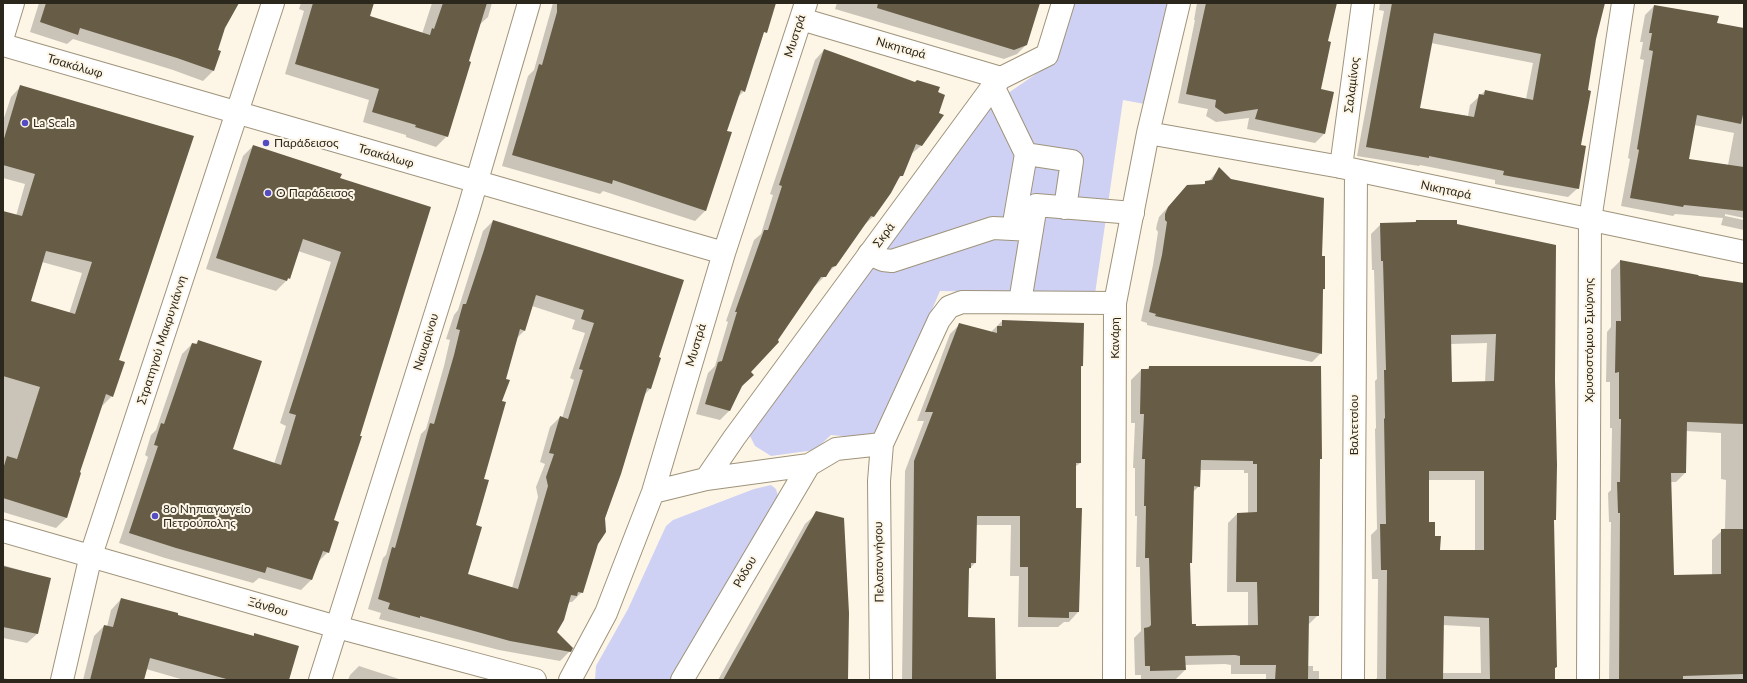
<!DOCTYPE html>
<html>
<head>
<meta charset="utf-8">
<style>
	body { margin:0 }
	#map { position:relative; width:1747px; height:683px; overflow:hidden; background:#fdf6e6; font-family:Lato,sans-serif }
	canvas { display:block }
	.frame { position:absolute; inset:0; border:4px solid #2c271d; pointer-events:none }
</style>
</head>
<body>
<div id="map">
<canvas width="1747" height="683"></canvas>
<div class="frame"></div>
</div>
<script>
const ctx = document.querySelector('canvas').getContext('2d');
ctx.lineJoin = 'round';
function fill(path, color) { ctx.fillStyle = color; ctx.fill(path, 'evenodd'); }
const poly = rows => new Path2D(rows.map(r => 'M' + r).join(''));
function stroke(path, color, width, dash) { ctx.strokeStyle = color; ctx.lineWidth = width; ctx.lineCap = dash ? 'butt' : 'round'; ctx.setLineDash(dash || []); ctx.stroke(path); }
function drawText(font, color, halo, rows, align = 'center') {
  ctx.font = font + ' Lato,sans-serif'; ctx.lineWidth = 4; ctx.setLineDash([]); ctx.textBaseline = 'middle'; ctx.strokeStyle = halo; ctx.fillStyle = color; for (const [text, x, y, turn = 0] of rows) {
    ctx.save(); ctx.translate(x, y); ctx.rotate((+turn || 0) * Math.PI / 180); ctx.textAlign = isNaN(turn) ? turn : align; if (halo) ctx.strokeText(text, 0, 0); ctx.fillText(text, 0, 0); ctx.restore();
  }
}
fill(poly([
	[1073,3,1171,3,1150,105,1123,100,1095,294,940,291,907,368,874,439,831,435,815,450,771,456,755,446,750,436,875,263,992,104,1055,61],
	[771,485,776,489,778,496,673,680,595,680,596,666,628,609,666,526,673,520,754,489]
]), '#ced1f3');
fill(poly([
	[39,3,237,3,224,27,217,50,213,71,203,81,173,70,73,39,67,44,30,32],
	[301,3,368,3,369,16,422,34,432,3,492,3,488,17,478,26,447,136,436,147,406,137,406,135,363,122,369,100,285,74,304,11,299,9],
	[553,3,772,3,764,32,744,91,737,98,726,131,706,210,695,221,603,191,600,194,502,166,528,76,534,70],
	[837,3,1039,3,1027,44,1017,54,1004,59,835,9],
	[1197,3,1335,3,1327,42,1320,90,1333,92,1324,134,1315,143,1247,129,1249,118,1216,122,1206,116,1208,109,1178,103,1195,20,1194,20],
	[1380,3,1604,3,1595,39,1587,91,1580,146,1578,188,1568,197,1495,184,1495,180,1420,165,1419,166,1357,156,1384,11,1379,10],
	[1431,43,1533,63,1526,99,1485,91,1470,105,1468,116,1419,108],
	[1654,6,1716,24,1744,29,1744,218,1725,214,1725,216,1744,220,1744,230,1721,225,1723,218,1675,214,1673,216,1621,206,1630,159,1628,158,1644,60,1640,59,1643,42,1640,42,1645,15],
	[1694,125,1734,133,1728,165,1687,160],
	[824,50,921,146,910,155,902,175,896,181,874,216,863,226,835,266,815,286,813,286,750,372,729,411,720,420,696,414,708,373,715,366,728,322,726,321,754,240,761,234,773,195,770,194,815,60],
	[21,86,193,137,118,360,112,396,102,406,79,473,67,517,56,528,3,512,3,212,16,216,25,184,3,178,3,121,11,97],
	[42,262,82,273,69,314,30,302],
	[253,146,339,179,430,208,333,521,328,552,317,563,311,580,301,590,259,578,253,583,165,558,119,543,148,457,145,455,151,435,156,430,182,354,192,344,195,345,198,341,231,450,274,464,286,426,280,423,331,262,298,251,289,278,276,291,206,269,243,156],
	[1219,169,1321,257,1324,289,1322,291,1321,353,1312,362,1147,325,1147,323,1141,321,1153,265,1158,232,1156,229,1157,224,1159,217,1178,196,1208,182],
	[493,221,660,358,650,389,644,395,582,592,572,602,570,602,568,604,556,633,570,651,560,661,499,650,379,619,381,613,368,609,383,558,386,555,421,434,426,429,444,366,450,340,446,339,454,315,458,310,483,231],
	[532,306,575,320,572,329,585,333,570,378,574,380,562,418,560,417,550,427,540,462,545,464,536,487,538,497,512,588,467,575,483,480,504,379,516,339,524,331],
	[1416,221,1455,225,1555,246,1553,521,1556,667,1554,669,1554,680,1375,680,1377,678,1378,579,1372,579,1371,535,1377,529,1375,429,1376,428,1375,381,1377,379,1374,270,1372,270,1371,234,1381,224,1414,223],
	[1487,343,1485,382,1451,383,1450,344],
	[1428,480,1475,480,1475,551,1439,551,1428,523],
	[1443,625,1480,627,1481,673,1442,673],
	[1620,261,1744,285,1744,680,1609,680,1611,522,1609,522,1608,493,1611,490,1612,428,1610,428,1610,382,1606,382,1607,332,1611,327,1611,270],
	[1686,431,1721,433,1721,479,1726,480,1725,528,1712,540,1712,576,1673,576,1670,482,1676,482,1685,473],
	[1002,321,1082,366,1080,368,1080,463,1075,467,1075,509,1078,612,1069,622,1064,622,1058,627,1018,627,1019,576,1010,576,1011,525,976,525,975,563,968,570,967,618,996,680,902,680,905,471,924,421,917,421,950,334,960,324,992,333,992,331],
	[1149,367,1321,458,1319,461,1318,615,1308,625,1307,666,1313,666,1313,671,1319,671,1319,680,1266,680,1266,674,1231,674,1231,665,1225,664,1185,665,1185,670,1175,680,1141,680,1141,675,1135,675,1134,638,1141,631,1140,567,1136,567,1137,516,1135,516,1135,468,1133,468,1135,423,1131,423,1131,380,1141,370,1146,370],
	[1200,470,1244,470,1244,473,1248,473,1248,514,1237,514,1228,523,1227,592,1248,592,1248,626,1195,627,1191,625,1189,564,1191,562,1193,492,1199,486],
	[817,513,848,680,718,680,805,524],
	[3,565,50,579,37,634,27,643,3,638],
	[121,599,252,637,255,634,288,680,184,680,146,669,143,680,83,680,94,636,104,626,107,627,111,610],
	[359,666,402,680,348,680,350,675],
	[3,678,13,680,3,680]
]), '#0003');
fill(poly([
	[46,3,239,3,225,28,218,50,221,51,214,71,177,58,80,28,78,35,40,22],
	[313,3,374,3,370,16,430,35,432,28,434,29,443,3,487,3,469,61,471,62,448,137,415,127,416,125,372,112,379,89,295,64],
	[557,3,776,3,767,33,764,32,745,92,741,90,727,131,732,132,706,211,613,180,612,184,512,155,539,64,542,65,557,12],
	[878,3,1040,3,1027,45,1014,50,877,8],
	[1206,3,1337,3,1328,41,1331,42,1321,89,1334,92,1325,134,1255,119,1258,109,1225,114,1215,107,1216,100,1186,94],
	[1392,3,1605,3,1596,39,1588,90,1591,91,1581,145,1586,146,1579,189,1503,175,1504,171,1429,156,1429,158,1366,147],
	[1434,33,1541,54,1533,100,1485,90,1484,95,1479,94,1474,117,1420,108],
	[1654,5,1719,16,1717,23,1744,28,1744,110,1741,124,1697,115,1689,159,1744,167,1744,211,1684,205,1683,207,1630,198,1639,150,1637,149,1653,51,1649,50,1652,33,1649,33],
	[824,49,915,82,917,80,940,87,938,92,945,95,939,113,944,115,922,146,916,144,903,176,900,176,891,193,874,217,871,216,836,266,832,267,826,277,821,277,778,340,779,342,751,372,754,375,742,386,730,411,705,404,718,362,722,361,737,312,735,312,764,230,768,230,782,186,779,185],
	[20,85,194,136,119,360,125,362,113,397,106,394,80,472,81,473,67,518,3,498,3,469,7,456,17,459,40,387,3,376,3,211,22,216,35,174,3,165,3,142],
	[46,251,92,262,75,314,31,301],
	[253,145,342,174,340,178,431,207,360,436,362,436,334,520,339,522,329,553,323,551,312,580,267,567,265,573,176,548,129,533,158,446,154,445,161,423,164,424,192,343,197,344,198,340,262,361,233,449,281,465,296,415,289,413,341,252,303,239,290,279,288,278,287,281,216,258],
	[1219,167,1231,179,1324,198,1322,256,1325,256,1325,289,1323,289,1322,354,1155,316,1156,314,1149,312,1162,255,1167,222,1165,220,1165,214,1168,207,1187,185,1205,184,1205,181,1212,180],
	[493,220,684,280,659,357,661,358,651,389,647,388,621,474,605,518,606,532,598,544,583,593,578,592,577,596,571,595,564,620,557,632,573,648,571,652,510,641,420,616,420,618,388,609,390,603,378,599,392,547,395,548,430,423,434,424,454,355,460,330,456,329,463,304,466,304,484,250],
	[536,295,584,310,581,319,594,323,579,369,583,370,568,419,560,416,549,453,554,454,546,477,548,486,518,589,468,574,482,527,476,525,489,480,484,479,506,402,502,401,510,380,506,379,520,329,525,331],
	[1416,220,1457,220,1457,224,1556,245,1555,380,1557,465,1556,520,1554,520,1557,667,1555,668,1555,680,1490,680,1489,618,1444,616,1443,680,1386,680,1387,570,1381,570,1380,524,1386,524,1384,419,1385,418,1384,370,1386,370,1383,261,1381,261,1380,223,1416,222],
	[1496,334,1494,381,1452,382,1451,335],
	[1429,471,1484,471,1484,550,1440,550,1441,536,1435,536,1435,522,1429,522],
	[1620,260,1698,275,1699,276,1744,283,1744,424,1687,422,1686,473,1671,473,1674,575,1721,574,1721,529,1744,529,1744,674,1683,676,1683,680,1619,680,1620,513,1618,513,1617,482,1620,482,1621,419,1619,419,1619,372,1615,373,1616,321,1621,321],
	[1002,320,1084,323,1083,366,1081,366,1081,463,1076,463,1076,508,1082,508,1079,612,1069,612,1069,618,1028,617,1028,567,1020,567,1020,516,977,516,976,563,971,563,971,568,969,568,968,617,995,618,996,680,912,680,914,461,933,412,925,412,959,323,997,333,997,326,1002,326],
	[1149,366,1321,366,1322,459,1320,459,1319,616,1309,616,1308,680,1275,680,1276,665,1240,665,1240,656,1235,655,1185,656,1186,670,1150,671,1150,666,1145,666,1144,628,1149,627,1151,625,1149,558,1145,558,1146,506,1144,506,1145,459,1142,459,1144,414,1140,414,1141,369,1149,369],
	[1201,460,1253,461,1253,464,1257,464,1257,512,1237,513,1236,582,1257,582,1258,625,1196,626,1196,624,1192,624,1190,563,1192,563,1194,486,1200,487],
	[816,511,844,518,849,613,848,680,723,680],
	[3,566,51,578,38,634,3,627],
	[121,598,178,613,178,615,254,636,254,633,299,646,289,680,230,680,150,658,144,680,90,680,104,625,113,627]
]), '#675c46');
const pedestrian = poly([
	[993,86,1026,154,1013,229],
	[1026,154,1072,161,1065,208],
	[869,254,883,260,892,261,993,228,1032,230],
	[1020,302,1036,205,1133,213]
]);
const minor = poly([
	[801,19,1001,78],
	[3,45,724,253],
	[1148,133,1341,167],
	[706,479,734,438,993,86,1001,78,1047,55,1063,3],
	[653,492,706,479,809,465,836,449,882,444],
	[3,531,337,627,535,680],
	[320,680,468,211,529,3],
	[570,680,606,613,653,492,724,253,806,3],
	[682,680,809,465],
	[881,680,879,481,882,444,939,320,949,307,962,302,1115,303],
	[1114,680,1115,303,1148,133,1179,3],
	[1353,680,1356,171],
	[1588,680,1590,220,1623,3]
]);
const tertiary = poly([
	[1363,3,1341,167,1744,252],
	[3,36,13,3],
	[62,680,91,555,273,3]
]);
stroke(pedestrian, '#9f937b', 24);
stroke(minor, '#9f937b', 24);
stroke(tertiary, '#9f937b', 24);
stroke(pedestrian, '#fff', 22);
stroke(minor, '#fff', 22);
stroke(tertiary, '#fff', 22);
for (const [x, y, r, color] of [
	[25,123,4,"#534cc3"],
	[266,143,4,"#534cc3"],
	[268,193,4,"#534cc3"],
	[155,516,4,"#534cc3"]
]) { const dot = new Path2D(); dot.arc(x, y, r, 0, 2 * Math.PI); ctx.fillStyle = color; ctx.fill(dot); stroke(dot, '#fdf6e6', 1.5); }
drawText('12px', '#2c271d', '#fdf6e6', [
	["Μυστρά",795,36,-72],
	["Νικηταρά",901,48,16],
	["Τσακάλωφ",75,66,16],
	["Σαλαμίνος",1352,85,-83],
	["Τσακάλωφ",386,156,16],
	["Νικηταρά",1446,190,12],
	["Σκρά",884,235,-53],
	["Κανάρη",1115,338,-90],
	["Στρατηγού Μακρυγιάννη",162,340,-72],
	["Χρυσοστόμου Σμύρνης",1589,340,-90],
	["Ναυαρίνου",426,342,-73],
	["Μυστρά",696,345,-73],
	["Βαλτετσίου",1354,425,-90],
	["Πελοποννήσου",879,562,-91],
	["Ρόδου",745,572,-60],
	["Ξάνθου",268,607,16]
]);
drawText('12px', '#2c271d', '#fdf6e6', [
	["La Scala",33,123],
	["Παράδεισος",274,143],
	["Ο Παράδεισος",276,193],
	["8ο Νηπιαγωγείο",163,509],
	["Πετρούπολης",163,523]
], 'left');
</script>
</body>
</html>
